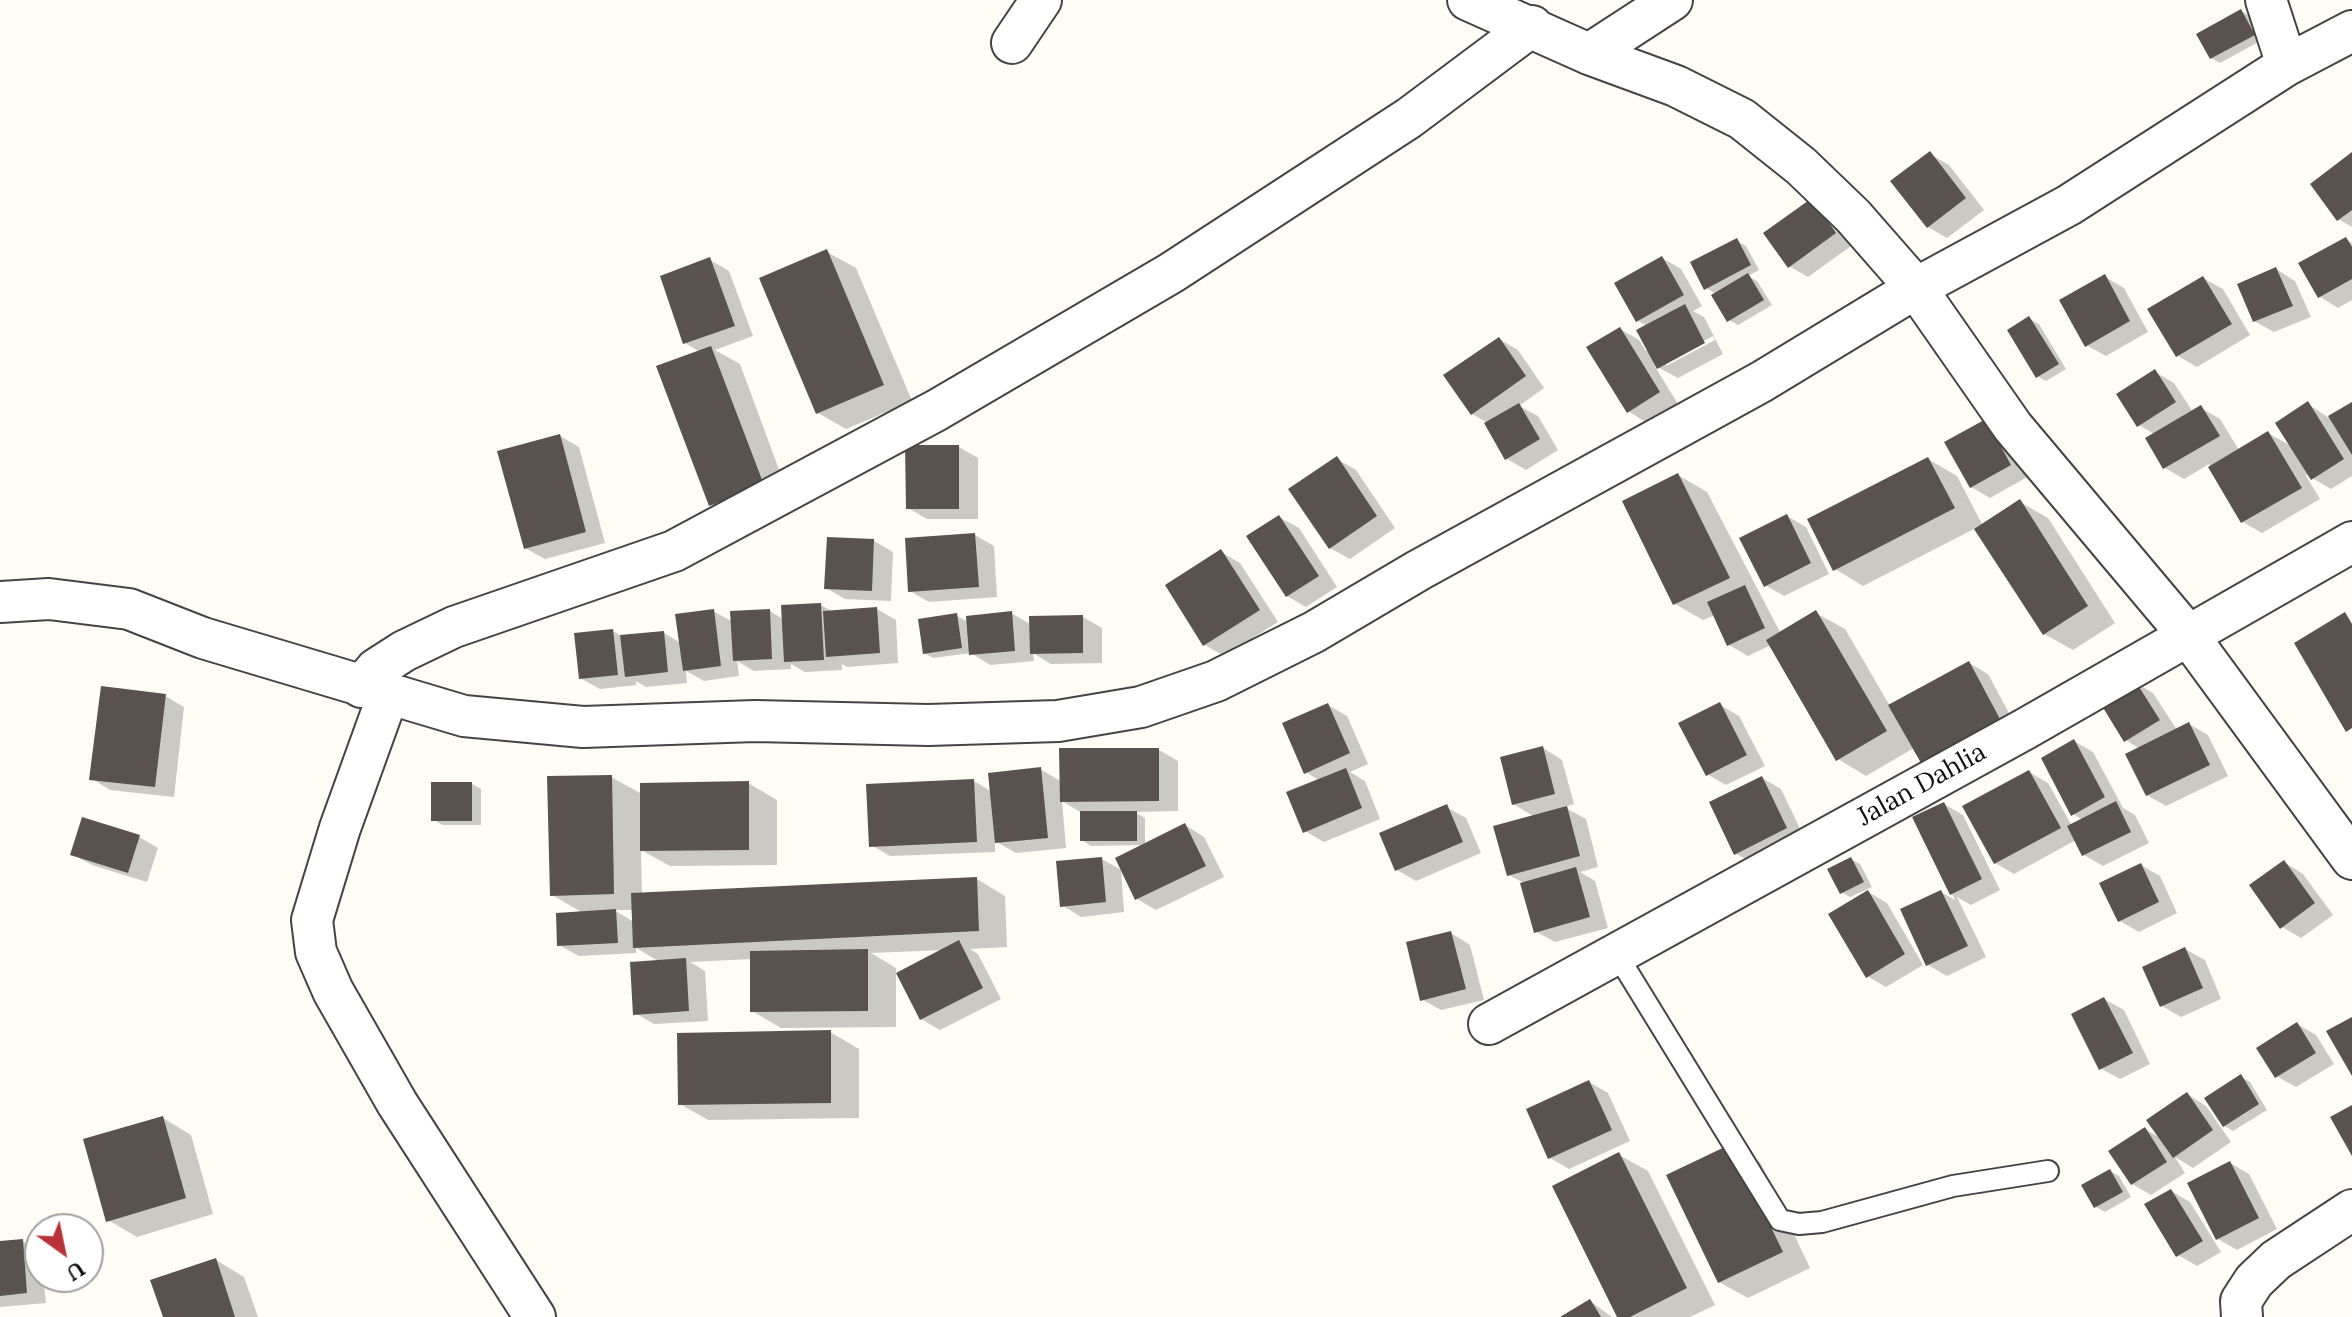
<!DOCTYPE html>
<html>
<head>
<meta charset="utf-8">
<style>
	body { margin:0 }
	#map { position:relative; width:2352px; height:1317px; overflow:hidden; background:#fefcf5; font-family:Lora,serif }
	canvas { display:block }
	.north { position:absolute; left:24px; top:1213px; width:80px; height:80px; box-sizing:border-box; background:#fff; border:2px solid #a0a0a0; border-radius:50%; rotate:147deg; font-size:22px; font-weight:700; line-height:32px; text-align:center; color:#111 }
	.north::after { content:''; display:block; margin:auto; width:28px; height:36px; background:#b93139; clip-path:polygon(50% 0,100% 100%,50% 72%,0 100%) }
</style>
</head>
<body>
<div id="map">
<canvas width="2352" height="1317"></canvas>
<div class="north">U</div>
</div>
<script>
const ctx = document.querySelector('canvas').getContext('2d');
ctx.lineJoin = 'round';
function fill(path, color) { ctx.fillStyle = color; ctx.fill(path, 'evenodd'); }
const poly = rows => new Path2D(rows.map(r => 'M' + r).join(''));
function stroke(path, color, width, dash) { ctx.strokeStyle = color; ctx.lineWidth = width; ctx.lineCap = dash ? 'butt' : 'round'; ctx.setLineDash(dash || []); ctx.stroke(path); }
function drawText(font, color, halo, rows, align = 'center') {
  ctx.font = font + ' Lora,serif'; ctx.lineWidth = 8; ctx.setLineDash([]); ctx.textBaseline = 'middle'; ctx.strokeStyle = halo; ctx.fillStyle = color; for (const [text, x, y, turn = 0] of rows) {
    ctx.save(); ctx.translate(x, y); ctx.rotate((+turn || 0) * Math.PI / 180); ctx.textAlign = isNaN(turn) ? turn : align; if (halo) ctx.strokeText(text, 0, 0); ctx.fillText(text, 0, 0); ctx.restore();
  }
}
fill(poly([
	[2241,11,2250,16,2262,40,2220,63,2211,58],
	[1930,154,1949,165,1984,210,1947,238,1928,227],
	[2352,155,2352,227,2338,219],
	[1812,200,1854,244,1808,277,1789,266],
	[2346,239,2352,243,2352,300,2338,308,2319,296],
	[1737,241,1746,246,1759,270,1748,276,1757,281,1772,305,1738,325,1729,320,1716,294,1706,288],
	[827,252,856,268,912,401,846,429,818,413],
	[1662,258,1681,269,1702,306,1693,311,1704,317,1723,354,1678,378,1654,365,1678,404,1647,423,1628,411,1620,329,1639,340,1646,351,1649,349,1647,326,1638,321],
	[1713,336,1715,340,1666,366,1666,362],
	[710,260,729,271,753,336,715,350,740,364,791,502,739,521,711,505,700,352,685,343],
	[2276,269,2295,281,2311,317,2274,332,2254,321],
	[2105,277,2124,288,2148,332,2106,356,2086,345],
	[2203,278,2223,289,2250,335,2197,367,2178,356],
	[2030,319,2039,324,2066,369,2046,381,2037,376],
	[1499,339,1518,350,1544,388,1519,406,1538,416,1558,450,1526,470,1507,459,1488,423,1472,414],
	[2155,372,2174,383,2193,412,2201,408,2220,419,2239,450,2268,433,2293,447,2308,404,2329,418,2352,404,2352,476,2331,489,2305,474,2320,499,2262,533,2243,522,2209,464,2184,479,2165,468,2156,435,2139,425],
	[1986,422,2029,476,1990,498,1971,487],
	[560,436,579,447,605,543,545,559,525,548],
	[959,447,978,458,978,519,927,519,908,508],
	[1337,459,1356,470,1395,528,1350,559,1330,548],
	[1928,459,1957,476,1983,526,2020,502,2048,518,2115,623,2073,650,2044,634,1976,528,1863,586,1835,569],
	[1678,475,1707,492,1781,634,1816,613,1845,629,1890,706,1969,663,1988,674,2018,730,1941,773,1922,762,1914,748,1866,776,1838,759,1771,645,1748,656,1729,645,1715,615,1703,620,1675,604],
	[1787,516,1806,527,1829,574,1784,596,1765,585],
	[1279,517,1299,528,1337,587,1306,607,1287,596],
	[975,535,994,546,997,597,929,602,910,591],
	[874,541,893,552,891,601,845,599,826,588],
	[1221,552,1240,563,1278,622,1224,656,1205,645],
	[821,605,833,612,877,609,896,620,898,663,847,667,842,664,842,670,805,672,791,664,791,669,754,671,737,661,739,676,704,681,686,671,687,683,646,687,636,681,636,685,600,689,580,678,613,631,623,637,664,633,681,643,713,611,733,622,770,611,784,620],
	[1011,613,1032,625,1083,617,1102,628,1102,663,1051,664,1033,653,1034,661,990,665,971,653,933,658,924,653,957,616,968,622],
	[2134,682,2153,693,2177,730,2189,724,2208,735,2228,776,2166,806,2147,795,2140,749,2126,740],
	[165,696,184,707,174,797,110,790,91,778],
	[1328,705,1347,716,1368,764,1350,772,1365,781,1380,819,1324,842,1305,831,1320,781,1306,772],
	[1720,705,1739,716,1765,766,1726,785,1707,774],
	[2074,741,2093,752,2123,808,2135,815,2149,843,2103,866,2084,855,2076,840,2014,874,1995,863,2029,772,2048,783,2072,826,2083,820,2073,814],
	[1543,748,1562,760,1574,804,1564,807,1586,819,1598,867,1580,872,1595,881,1608,928,1555,942,1535,931,1522,882,1509,875,1535,817,1513,804],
	[1159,750,1178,761,1178,811,1134,812,1145,818,1145,845,1091,846,1082,840,1082,813,1062,801,1066,848,1016,853,995,841,995,852,890,856,871,845,974,781,992,792,1040,769,1062,782],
	[611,777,642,794,748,783,777,800,777,865,670,866,641,850,642,895,977,879,1005,896,1007,947,970,949,978,954,1001,999,940,1030,921,1019,945,950,871,953,896,968,896,1027,781,1028,752,1011,752,959,690,962,705,971,708,1021,654,1024,635,1013,660,962,636,948,636,953,579,956,559,945,583,913,552,895],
	[614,910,633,910,634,922],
	[1762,778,1781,789,1805,839,1754,864,1735,853],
	[472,784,481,789,481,825,442,825,433,819],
	[1944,804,1963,815,2000,890,1971,905,1957,897,1986,957,1947,976,1928,965,1941,892,1955,900,1915,818],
	[1446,807,1466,818,1481,853,1416,881,1397,870],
	[1185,825,1204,837,1224,877,1156,910,1137,899],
	[139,837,158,848,147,882,92,865,72,854],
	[1102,859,1121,870,1124,912,1081,917,1062,905],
	[1851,859,1860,864,1872,887,1850,897,1841,892],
	[2284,862,2303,874,2333,915,2301,938,2282,927],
	[2141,865,2160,876,2177,913,2139,932,2120,921],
	[1865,890,1887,903,1923,965,1886,987,1867,976],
	[1451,933,1470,945,1484,1000,1441,1010,1421,999],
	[2185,949,2205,960,2221,999,2181,1017,2162,1006],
	[2104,999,2124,1010,2150,1064,2120,1079,2100,1068],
	[2297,1024,2316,1035,2334,1064,2296,1087,2276,1076],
	[830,1032,859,1049,859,1118,708,1120,680,1104],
	[2241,1077,2250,1082,2267,1110,2233,1131,2223,1125],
	[1589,1082,1608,1093,1630,1141,1569,1169,1550,1158],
	[2187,1094,2206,1106,2231,1142,2193,1168,2175,1157,2185,1173,2151,1195,2132,1184,2145,1129,2162,1139],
	[163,1118,191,1135,213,1214,137,1237,108,1220],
	[1731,1146,1760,1162,1810,1268,1748,1298,1719,1282],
	[1619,1155,1648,1171,1715,1305,1690,1317,1620,1317],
	[2230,1163,2249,1174,2277,1229,2237,1250,2218,1239],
	[2110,1171,2119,1176,2131,1197,2105,1212,2096,1207],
	[2171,1191,2190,1202,2221,1252,2197,1266,2178,1255],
	[22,1241,40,1251,46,1303,0,1307,0,1243],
	[216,1260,244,1277,258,1317,165,1317],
	[1590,1301,1612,1317,1564,1317]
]), '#0003');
fill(poly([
	[2241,9,2255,35,2210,59,2196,34],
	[1930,151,1966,198,1927,228,1890,181],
	[2352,152,2352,210,2337,221,2310,184],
	[1812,198,1836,233,1788,268,1763,233],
	[2346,237,2352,247,2352,279,2318,298,2298,263],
	[1737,238,1751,265,1704,290,1690,262],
	[827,249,884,385,816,414,759,278],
	[1662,256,1684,295,1636,322,1614,283],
	[710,257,735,326,683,344,660,276],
	[2276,267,2293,306,2253,322,2237,284],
	[1748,273,1764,300,1727,322,1711,295],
	[2105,274,2130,321,2085,347,2059,300],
	[2203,276,2232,324,2176,357,2147,309],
	[1685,304,1705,343,1657,369,1636,330],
	[2029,316,2059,364,2036,378,2007,330],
	[1620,327,1660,392,1627,413,1586,347],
	[1499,337,1526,376,1471,415,1443,375],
	[711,346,764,485,709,506,656,366],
	[2155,369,2176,402,2137,427,2116,394],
	[2308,401,2344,459,2311,480,2275,423],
	[2352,402,2352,455,2328,416],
	[1519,403,1540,439,1505,460,1484,423],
	[2201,405,2220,436,2163,469,2145,438],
	[1986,419,2011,465,1970,488,1944,442],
	[2268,431,2302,488,2241,523,2208,467],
	[560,434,586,532,524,549,497,451],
	[905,445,959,445,959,509,906,509],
	[1337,456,1377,516,1329,549,1288,489],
	[1928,457,1955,508,1833,571,1807,519],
	[1678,473,1730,578,1673,605,1622,501],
	[2020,499,2088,606,2043,635,1974,529],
	[1787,514,1811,563,1764,587,1739,538],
	[1279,515,1319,576,1286,597,1246,536],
	[975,533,979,587,908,592,905,538],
	[827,537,874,539,872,591,824,589],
	[1221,549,1260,610,1203,646,1165,585],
	[1745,585,1765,628,1727,646,1707,602],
	[821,603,824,660,784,662,781,605],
	[877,607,880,653,826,657,823,611],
	[714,609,721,666,683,671,675,614],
	[770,609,772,659,733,661,730,611],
	[1816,610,1887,731,1836,761,1766,640],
	[1012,611,1015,651,969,655,966,616],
	[2345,612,2352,624,2352,728,2346,732,2294,643],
	[957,613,962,648,923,654,918,619],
	[1083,615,1083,653,1030,654,1029,616],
	[613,629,618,675,579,679,574,633],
	[664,631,668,672,625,677,620,635],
	[1969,661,2000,719,1921,763,1888,705],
	[2134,679,2160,720,2124,742,2099,701],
	[101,686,166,694,155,787,89,780],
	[1720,702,1747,755,1706,776,1678,723],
	[1328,703,1350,753,1304,774,1282,723],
	[2189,722,2210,765,2146,796,2125,754],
	[2074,739,2105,797,2071,816,2041,758],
	[1543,746,1555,794,1512,805,1500,757],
	[1059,748,1159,748,1159,801,1060,802],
	[1041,767,1048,838,995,843,988,773],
	[1346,768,1362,808,1303,833,1286,792],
	[2029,770,2061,828,1994,864,1962,806],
	[612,775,614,894,550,896,547,776],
	[1762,776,1787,828,1734,855,1709,802],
	[974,779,977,842,869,847,866,784],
	[749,781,749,850,640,851,640,783],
	[431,782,472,782,472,821,431,821],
	[2116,801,2131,832,2082,856,2067,826],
	[1944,802,1982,879,1950,895,1912,817],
	[1447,804,1463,842,1395,871,1379,833],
	[1567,806,1580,856,1507,876,1493,826],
	[1080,811,1137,811,1137,841,1080,841],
	[82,817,140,835,128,873,70,855],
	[1185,823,1206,866,1135,900,1115,858],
	[1102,857,1106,902,1060,907,1056,861],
	[1851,857,1864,882,1840,894,1827,869],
	[2284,860,2315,903,2280,929,2249,885],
	[2141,863,2159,902,2118,922,2099,883],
	[1576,867,1590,917,1534,933,1520,883],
	[977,877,979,931,633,948,631,893],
	[1868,890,1905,954,1866,978,1828,914],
	[1941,890,1968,946,1926,966,1900,909],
	[616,909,618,943,557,946,556,913],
	[1451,931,1466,989,1420,1001,1406,942],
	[959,940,983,988,920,1020,896,973],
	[2185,947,2203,988,2160,1007,2142,967],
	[868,949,868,1011,750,1012,750,951],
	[686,958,689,1011,633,1015,630,962],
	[2104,997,2133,1053,2099,1070,2071,1014],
	[2352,1017,2352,1076,2326,1031],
	[2297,1022,2316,1053,2275,1078,2256,1048],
	[831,1030,831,1103,678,1105,677,1033],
	[2241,1074,2259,1104,2223,1127,2204,1098],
	[1589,1080,1612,1130,1548,1159,1526,1109],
	[2187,1092,2213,1130,2173,1158,2146,1120],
	[2352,1105,2352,1156,2330,1117],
	[163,1116,186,1198,106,1222,83,1139],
	[2145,1127,2167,1162,2131,1185,2108,1151],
	[1731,1144,1783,1252,1718,1283,1666,1175],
	[1619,1152,1687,1288,1630,1317,1617,1317,1552,1186],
	[2230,1161,2259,1218,2216,1240,2187,1183],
	[2110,1169,2123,1192,2094,1208,2081,1185],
	[2171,1189,2203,1241,2176,1257,2144,1204],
	[23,1239,27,1293,0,1296,0,1241],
	[216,1258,235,1317,163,1317,150,1280],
	[1590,1299,1601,1317,1560,1317]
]), '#59524e');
const lane = poly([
	[1616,953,1780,1220,1799,1224,1822,1222,1953,1186,2048,1171]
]);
const street = poly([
	[1468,0,1589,54,1676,86,1742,119,1801,166,1853,216,1916,288,2013,427,2187,634,2352,859],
	[2266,0,2287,65],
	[1012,43,1041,0],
	[1589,54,1672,0],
	[0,602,49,599,129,609,203,638,464,716,583,727,755,721,928,725,1058,721,1141,707,1216,681,1314,632,1419,570,1761,382,1916,288,2069,205,2287,65,2352,31],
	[361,687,376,669,404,651,454,627,674,551,937,410,1171,273,1409,118,1532,26],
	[388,695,340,828,312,920,316,952,333,991,397,1103,535,1317],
	[1489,1024,2025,729,2352,542],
	[2242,1317,2241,1301,2254,1281,2276,1260,2352,1210]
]);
stroke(lane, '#444', 24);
stroke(street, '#444', 44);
stroke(lane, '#fff', 20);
stroke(street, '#fff', 40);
drawText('26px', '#111', '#fff', [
	["Jalan Dahlia",1922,785,-29]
]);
</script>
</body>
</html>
